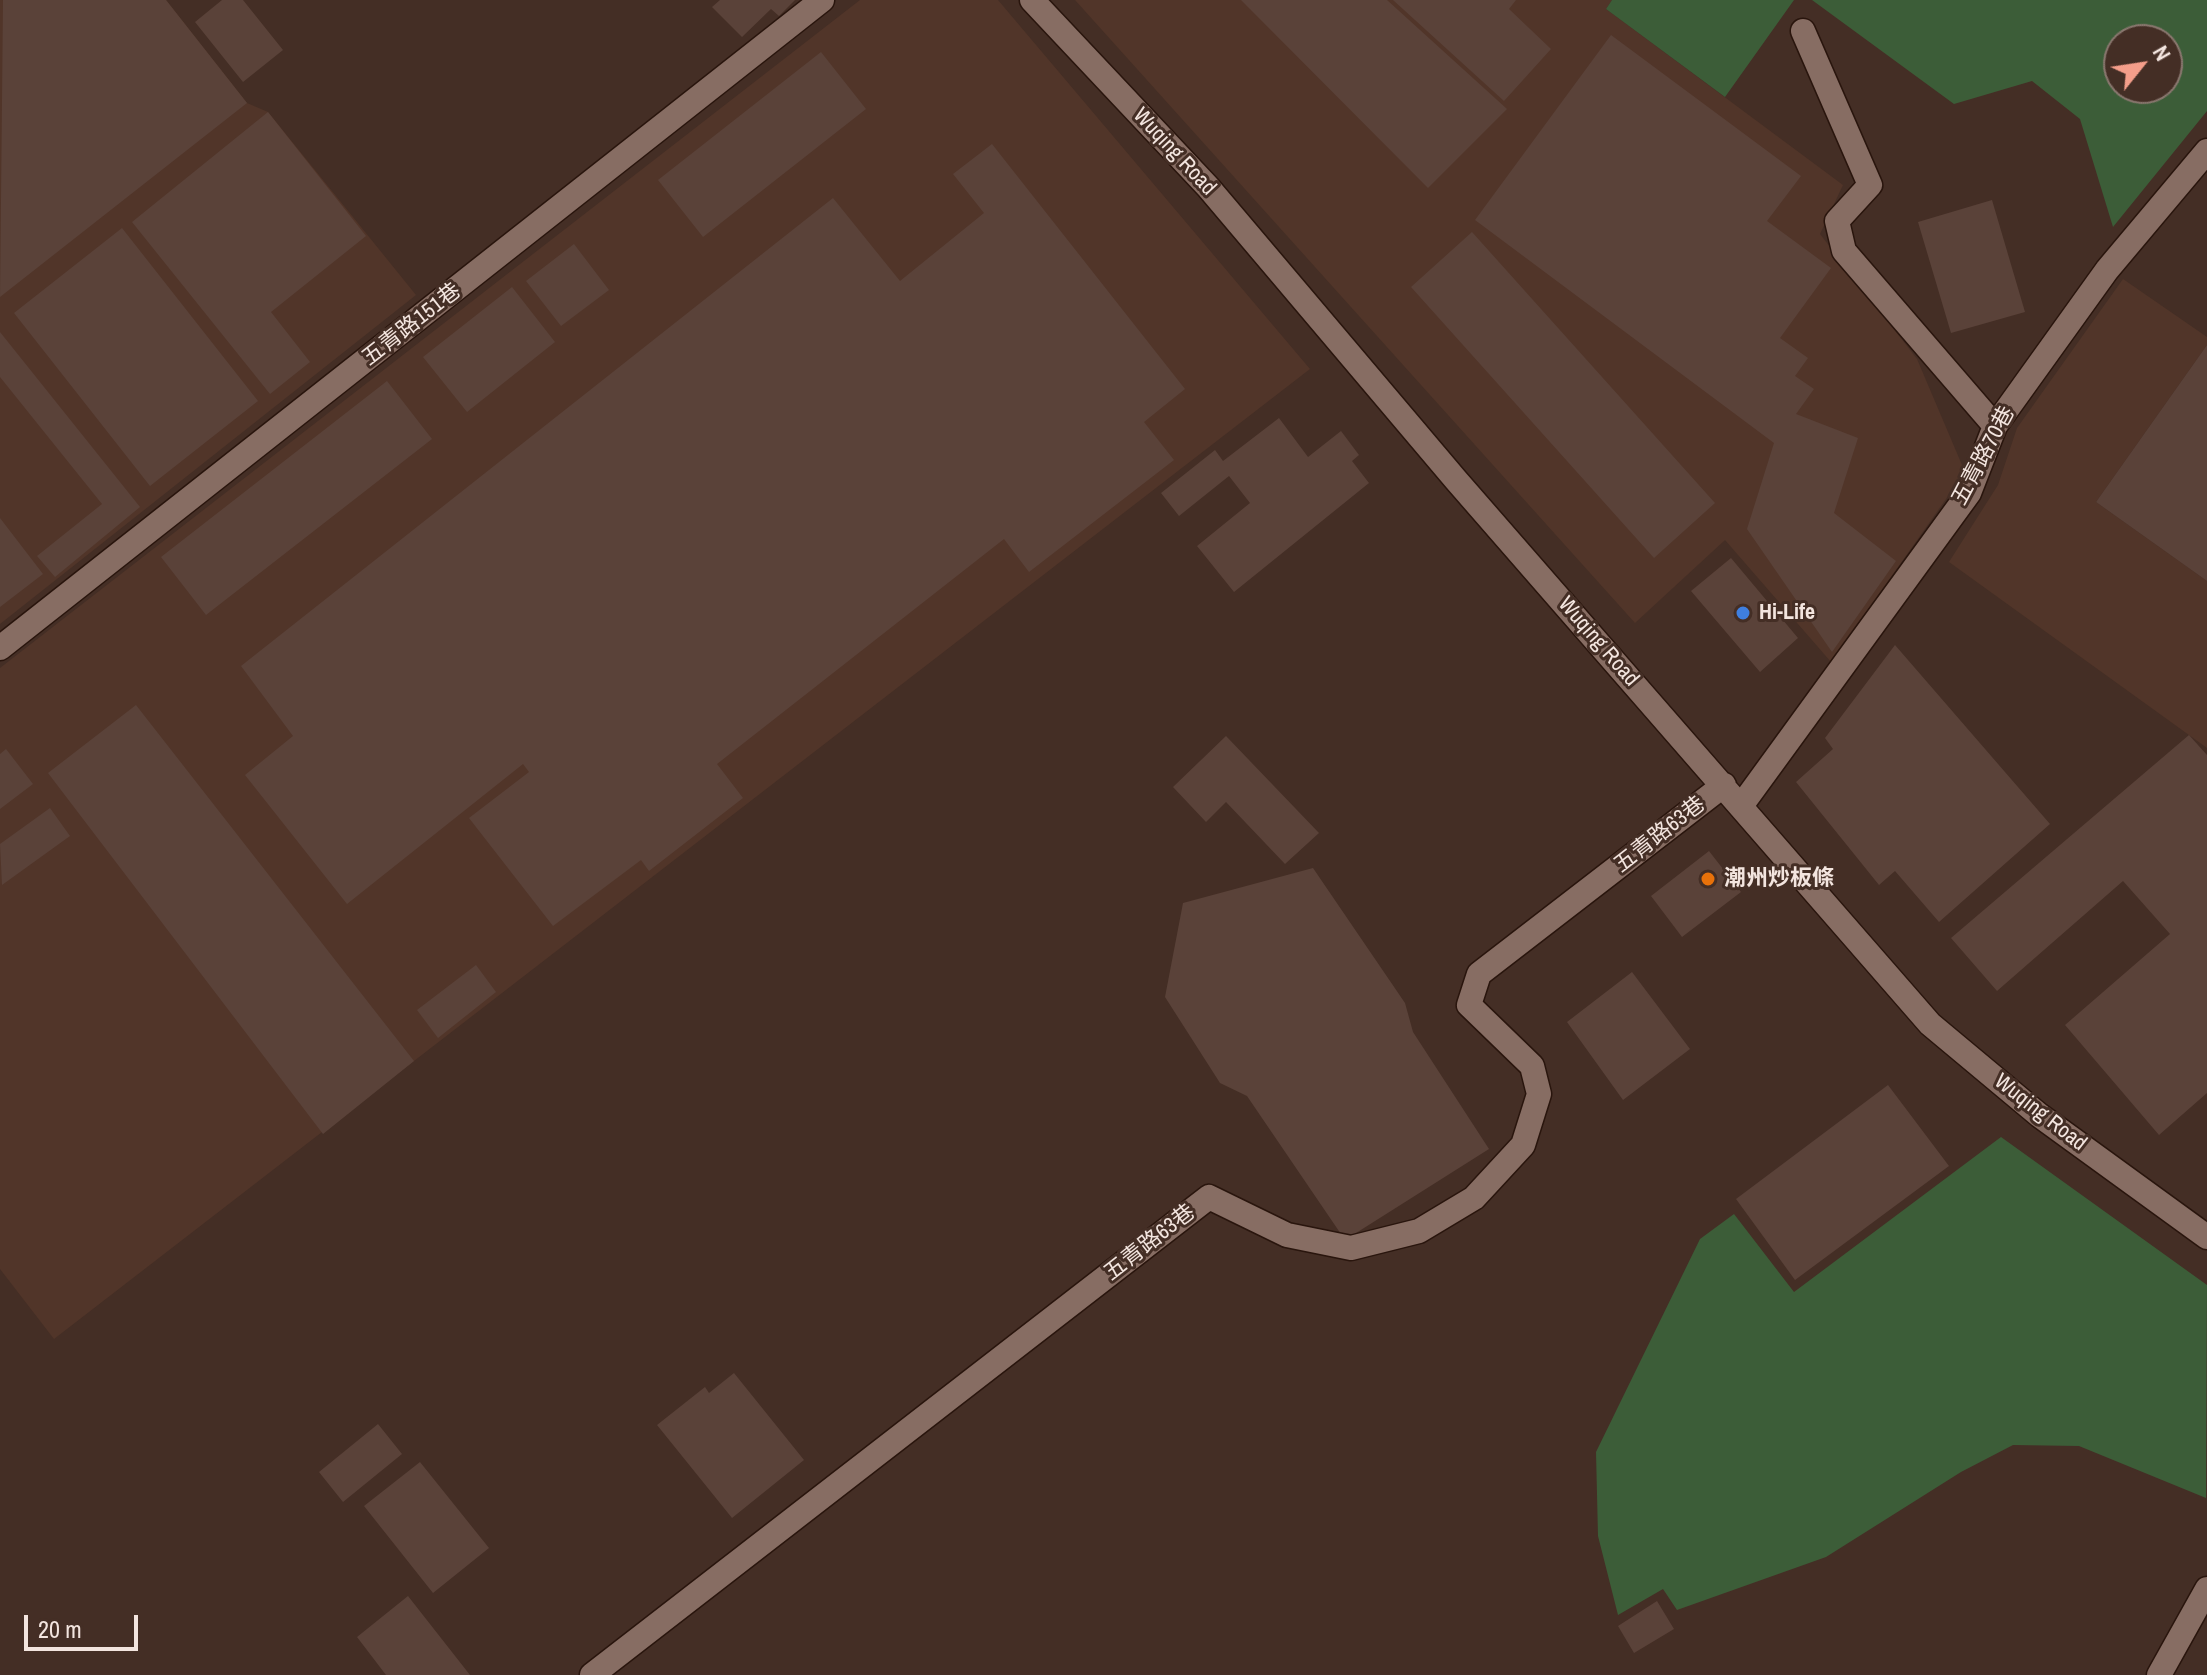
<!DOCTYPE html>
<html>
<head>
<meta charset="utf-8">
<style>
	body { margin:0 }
	#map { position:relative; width:2207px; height:1675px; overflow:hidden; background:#442e25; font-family:"Archivo Narrow",sans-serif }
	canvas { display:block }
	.north { position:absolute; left:2103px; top:24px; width:80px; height:80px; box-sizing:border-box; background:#442e25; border:2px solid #8a776f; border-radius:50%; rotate:60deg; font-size:22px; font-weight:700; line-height:32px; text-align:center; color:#f3e5df }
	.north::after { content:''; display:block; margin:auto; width:28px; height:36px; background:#f49e8a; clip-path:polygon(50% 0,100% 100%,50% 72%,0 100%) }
	.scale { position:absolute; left:24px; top:1615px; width:114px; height:36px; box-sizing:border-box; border:4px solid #f3e5df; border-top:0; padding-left:10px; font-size:24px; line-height:28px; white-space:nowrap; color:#f3e5df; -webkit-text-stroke:6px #442e25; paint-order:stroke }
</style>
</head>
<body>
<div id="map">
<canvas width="2207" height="1675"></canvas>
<div class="north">N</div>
<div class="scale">20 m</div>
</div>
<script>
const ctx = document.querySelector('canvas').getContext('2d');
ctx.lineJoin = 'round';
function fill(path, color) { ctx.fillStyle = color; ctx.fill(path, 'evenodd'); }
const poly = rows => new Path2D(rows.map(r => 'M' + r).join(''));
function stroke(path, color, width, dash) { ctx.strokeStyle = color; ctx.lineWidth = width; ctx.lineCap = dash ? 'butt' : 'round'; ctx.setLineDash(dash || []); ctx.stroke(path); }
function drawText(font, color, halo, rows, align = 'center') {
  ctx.font = font + ' "Archivo Narrow","Noto Sans TC",sans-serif'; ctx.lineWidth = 6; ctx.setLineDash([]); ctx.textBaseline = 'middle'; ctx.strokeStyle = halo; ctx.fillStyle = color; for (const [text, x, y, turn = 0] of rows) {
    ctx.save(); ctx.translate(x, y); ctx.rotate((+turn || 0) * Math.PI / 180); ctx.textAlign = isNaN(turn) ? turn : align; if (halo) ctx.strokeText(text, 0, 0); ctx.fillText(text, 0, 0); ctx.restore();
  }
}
fill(poly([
	[0,0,166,0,247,103,268,112,416,295,0,624],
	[860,0,998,0,1310,369,54,1339,0,1269,0,668],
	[1075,0,1612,0,1606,9,1843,185,1820,234,1917,359,1965,472,1831,662,1725,540,1635,623],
	[2123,279,2207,337,2207,345,2096,502,2207,581,2207,748,1949,562,1998,485,2017,428]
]), '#513529');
fill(poly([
	[1612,0,1794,0,1725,97,1606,9],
	[1812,0,2207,0,2207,111,2113,227,2080,119,2032,81,1954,104],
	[2119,40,2167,40,2167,88,2119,88],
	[2001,1137,2207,1285,2206,1498,2079,1446,2013,1445,1961,1472,1826,1557,1677,1610,1663,1589,1618,1615,1598,1536,1596,1452,1700,1239,1734,1214,1794,1292]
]), '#3c5d38');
fill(poly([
	[3,0,166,0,247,103,0,297],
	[222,0,243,0,283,50,243,82,195,22],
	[720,0,795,0,779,16,771,9,742,37,712,7],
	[1241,0,1387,0,1507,109,1428,188],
	[1393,0,1516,0,1509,9,1551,49,1504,101],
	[1611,35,1801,176,1767,221,1831,268,1780,338,1808,358,1795,376,1814,389,1796,414,1858,438,1834,513,1896,561,1832,652,1747,529,1774,443,1475,220],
	[821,52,866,109,703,237,658,180],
	[268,112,366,236,271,312,310,362,270,394,132,222],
	[992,144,1185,389,1144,422,1174,460,1029,572,1004,539,717,764,743,798,649,871,641,860,553,926,469,818,529,772,523,764,347,904,245,775,293,736,241,666,833,198,900,281,984,213,953,174],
	[1992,200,2025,312,1951,333,1918,222],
	[122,228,258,401,150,486,14,313],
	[1472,232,1715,503,1654,558,1411,287],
	[574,244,609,290,561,326,526,281],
	[512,287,555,342,467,412,423,357],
	[0,332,140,507,55,577,37,556,102,504,0,377],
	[2207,345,2207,581,2096,502],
	[387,381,432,439,206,615,161,557],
	[1279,418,1308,457,1341,431,1359,455,1352,461,1369,483,1234,592,1197,546,1250,503,1229,476,1179,516,1161,493,1215,450,1223,461],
	[0,518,43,574,0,607],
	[1731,558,1798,638,1760,672,1691,591],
	[1895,645,2050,824,1939,922,1895,871,1879,885,1796,782,1833,749,1825,738],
	[136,705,414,1061,323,1134,48,773],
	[2189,735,2207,755,2207,1093,2159,1135,2065,1025,2170,934,2123,881,1997,991,1951,938],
	[1226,736,1319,833,1285,864,1226,802,1206,822,1173,787],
	[6,749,33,784,0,809,0,754],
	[50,808,70,836,2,885,0,844],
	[1709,851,1741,892,1682,937,1651,896],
	[1313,868,1405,1003,1413,1032,1489,1149,1345,1240,1247,1096,1220,1083,1165,997,1183,903],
	[476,965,496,992,438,1038,417,1010],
	[1632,972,1690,1049,1623,1100,1567,1022],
	[1888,1085,1949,1166,1795,1280,1736,1199],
	[734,1373,804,1460,732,1518,657,1425,705,1387,709,1393],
	[378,1424,402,1454,343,1502,319,1472],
	[420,1462,489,1548,433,1593,364,1506],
	[408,1596,470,1675,386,1675,357,1637],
	[1657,1601,1674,1629,1634,1653,1618,1626]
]), '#5a4239');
const minor = poly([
	[1032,0,1208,187,1456,480,1930,1024,2039,1115,2207,1237],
	[1803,31,1870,185,1837,221,1844,251,1995,426],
	[0,648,822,0],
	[1741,806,1969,493,1995,426,2107,270,2207,151],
	[592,1675,1209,1197,1287,1235,1351,1248,1419,1231,1474,1198,1523,1145,1539,1094,1532,1066,1469,1005,1479,974,1724,785],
	[2159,1675,2207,1589]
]);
stroke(minor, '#29150d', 27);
stroke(minor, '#876d63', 24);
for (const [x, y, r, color] of [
	[1743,613,8,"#3f7fe0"],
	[1708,879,8,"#e8710a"]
]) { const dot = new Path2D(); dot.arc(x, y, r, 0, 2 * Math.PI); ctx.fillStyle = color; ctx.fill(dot); stroke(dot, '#442e25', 3); }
drawText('22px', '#f3e5df', '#442e25', [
	["Wuqing Road",1174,152,47],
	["五青路151巷",412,325,-38],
	["五青路70巷",1984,456,-62],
	["Wuqing Road",1598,642,49],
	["五青路63巷",1660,835,-38],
	["Wuqing Road",2040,1113,38],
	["五青路63巷",1150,1243,-38]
]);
drawText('bold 22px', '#f3e5df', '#442e25', [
	["Hi-Life",1759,613],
	["潮州炒板條",1724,879]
], 'left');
</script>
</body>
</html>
